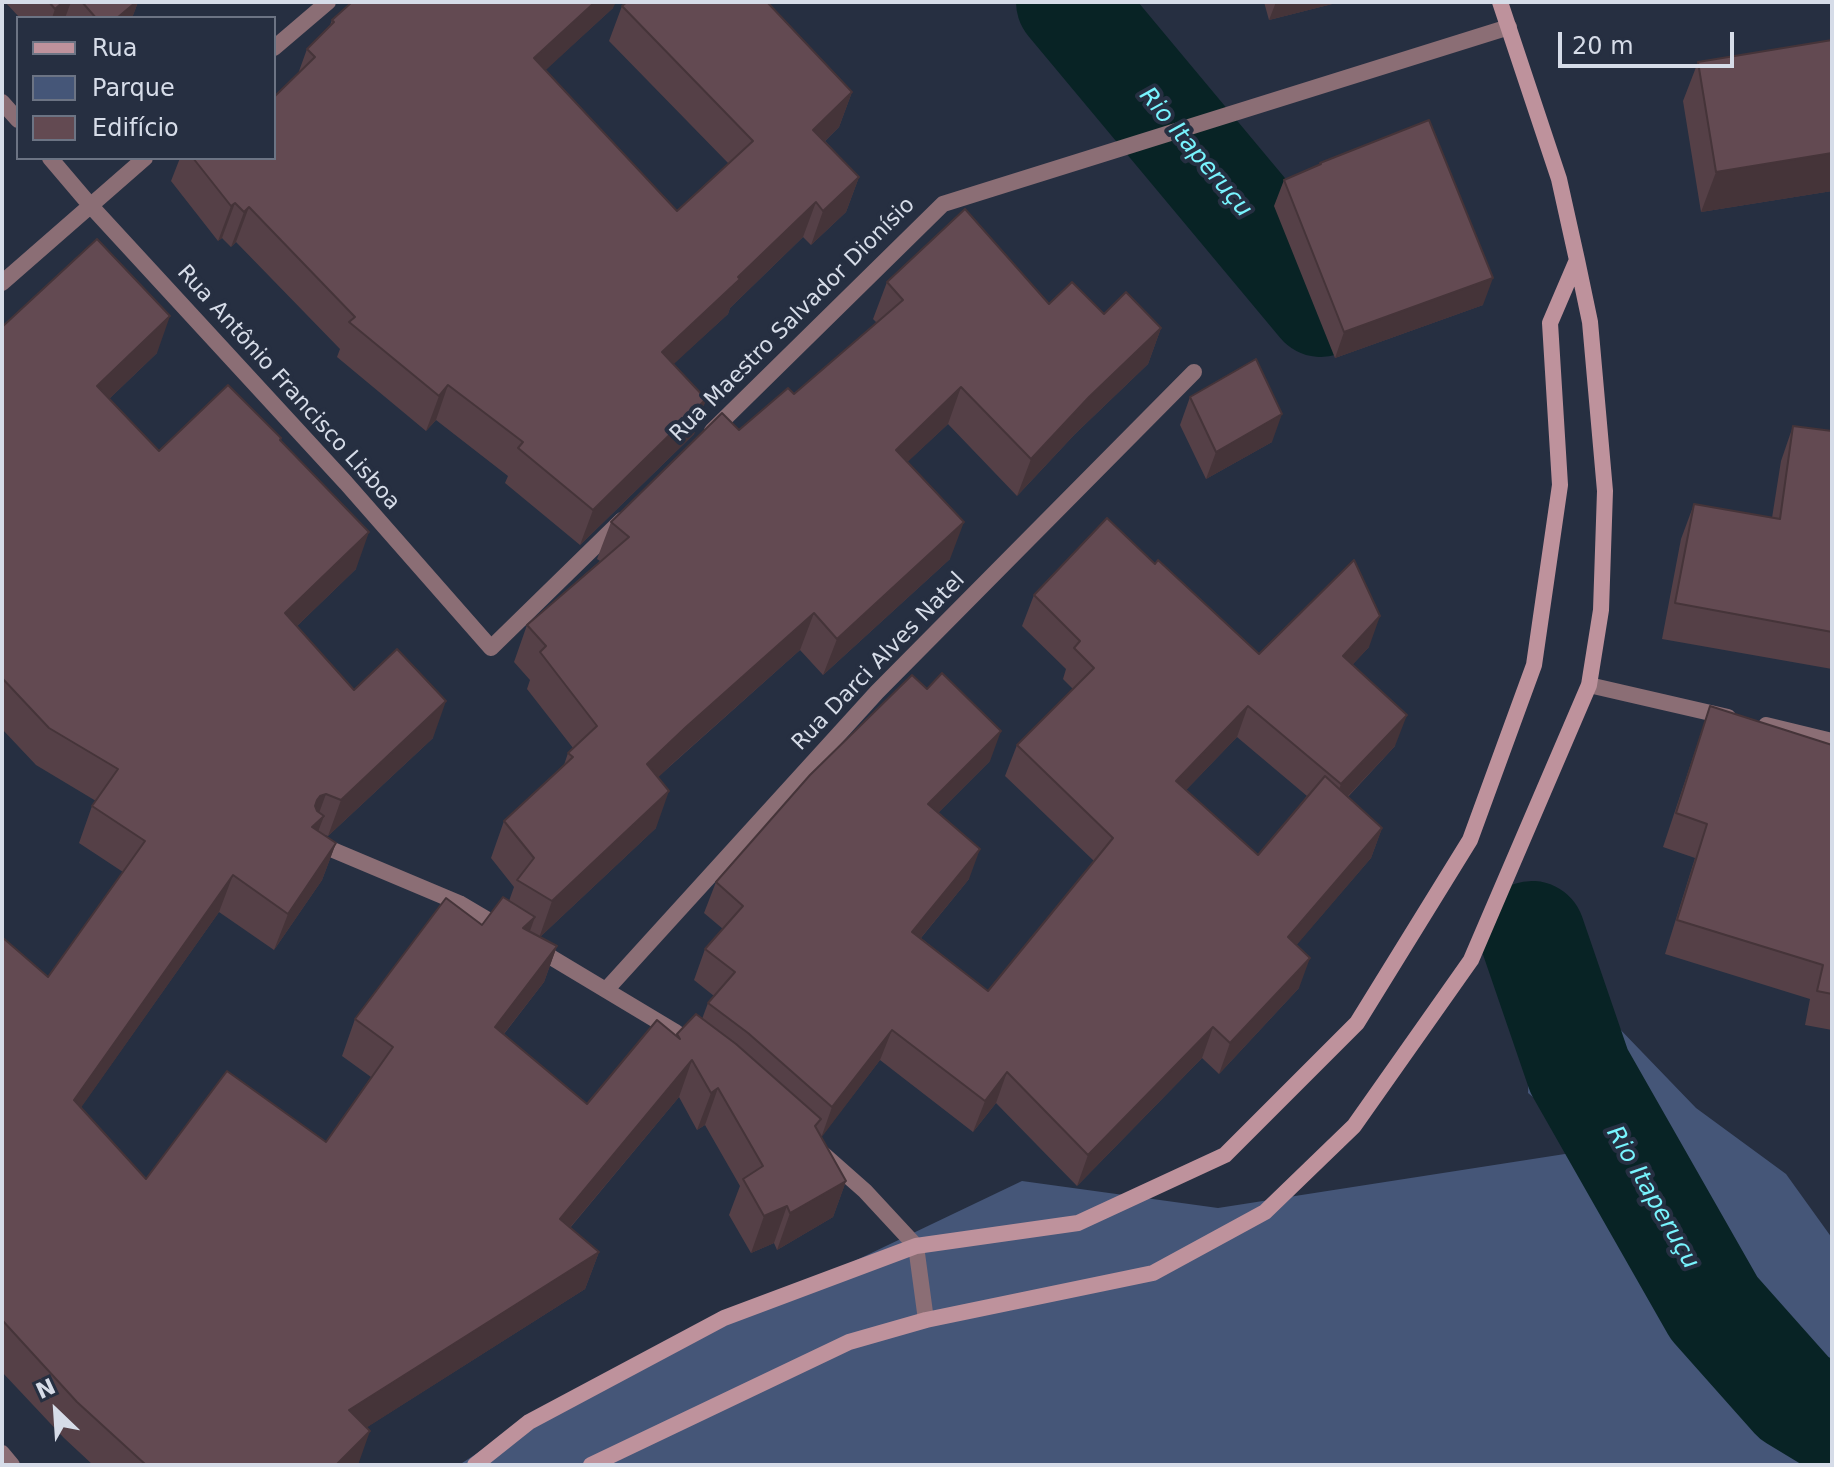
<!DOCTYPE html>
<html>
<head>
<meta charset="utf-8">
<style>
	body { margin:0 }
	#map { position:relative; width:1834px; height:1467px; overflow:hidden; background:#262f41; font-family:"DejaVu Sans",sans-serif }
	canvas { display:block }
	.frame { position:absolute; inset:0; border:4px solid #d6dce8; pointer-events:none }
	.legend { position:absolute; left:16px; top:16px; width:260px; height:144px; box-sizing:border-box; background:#262f41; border:2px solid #6c7484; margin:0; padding:10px 14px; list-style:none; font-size:24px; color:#d6dce8 }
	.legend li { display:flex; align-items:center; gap:16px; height:40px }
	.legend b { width:40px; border:2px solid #6c7484 }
	.north { position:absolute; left:16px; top:1371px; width:80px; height:80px; -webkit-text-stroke:6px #262f41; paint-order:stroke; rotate:335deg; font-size:22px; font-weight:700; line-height:32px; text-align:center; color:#d6dce8 }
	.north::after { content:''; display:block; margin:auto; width:28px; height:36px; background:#d6dce8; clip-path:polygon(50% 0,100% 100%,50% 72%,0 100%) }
	.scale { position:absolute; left:1558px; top:32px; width:176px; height:36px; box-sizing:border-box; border:4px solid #d6dce8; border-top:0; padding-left:10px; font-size:24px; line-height:28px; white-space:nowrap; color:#d6dce8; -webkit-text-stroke:6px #262f41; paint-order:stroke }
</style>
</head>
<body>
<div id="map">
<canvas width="1834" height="1467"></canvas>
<div class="frame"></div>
<ul class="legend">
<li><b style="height:10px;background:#be929c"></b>Rua</li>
<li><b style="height:22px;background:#455678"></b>Parque</li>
<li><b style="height:22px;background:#634a52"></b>Edifício</li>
</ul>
<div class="north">N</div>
<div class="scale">20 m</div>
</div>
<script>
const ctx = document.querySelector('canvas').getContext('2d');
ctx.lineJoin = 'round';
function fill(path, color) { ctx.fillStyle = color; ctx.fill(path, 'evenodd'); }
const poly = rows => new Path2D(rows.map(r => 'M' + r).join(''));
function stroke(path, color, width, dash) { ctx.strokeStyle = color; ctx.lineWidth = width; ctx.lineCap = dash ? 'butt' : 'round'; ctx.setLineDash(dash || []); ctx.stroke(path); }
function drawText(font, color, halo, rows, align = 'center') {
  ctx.font = font + ' "DejaVu Sans",sans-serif'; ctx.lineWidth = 8; ctx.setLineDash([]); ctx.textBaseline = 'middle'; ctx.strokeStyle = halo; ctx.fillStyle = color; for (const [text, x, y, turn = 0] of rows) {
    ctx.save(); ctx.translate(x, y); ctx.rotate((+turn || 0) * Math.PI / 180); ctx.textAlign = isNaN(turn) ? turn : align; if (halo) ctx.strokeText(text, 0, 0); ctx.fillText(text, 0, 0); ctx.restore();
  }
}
fill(poly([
	[1534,940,1696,1108,1786,1174,1832,1238,1832,1465,459,1465,547,1408,1022,1181,1218,1208,1597,1149,1528,1093]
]), '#455678');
stroke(poly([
	[1069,2,1321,304],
	[1532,934,1579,1071,1714,1308,1794,1398,1832,1421]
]), '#082325', 106);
stroke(poly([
	[274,48,328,2],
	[2,102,18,120],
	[50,158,90,205,346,483,491,648,622,520],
	[2,283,145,158],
	[712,431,943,204,1509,27],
	[1589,685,1728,717],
	[1766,725,1832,741],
	[314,842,459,903,503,929],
	[534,947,674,1031,694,1046],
	[606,990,877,692,1194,372],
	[822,1153,865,1191,916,1246,926,1320]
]), '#8b6e75', 16);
stroke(poly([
	[2,1453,12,1465]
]), '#8b6e75', 16);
stroke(poly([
	[475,1465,529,1422,724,1318,916,1246,1078,1223,1225,1155,1357,1023,1470,840,1534,665,1560,485,1550,323,1577,260],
	[591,1465,849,1342,926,1320,1153,1273,1265,1212,1354,1126,1471,960,1589,685,1601,610,1605,491,1590,322,1577,260,1559,179,1500,2]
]), '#be929c', 16);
fill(poly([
	[5,2,138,2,132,18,20,18],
	[1264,2,1340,2,1269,20],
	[622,6,852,92,839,127,825,141,859,177,846,212,811,245,803,237,730,308,728,314,673,364,706,399,694,434,580,545,505,483,508,476,436,420,426,431,337,357,340,349,236,242,231,247,222,238,218,241,171,181,180,158,274,158,298,74,307,49,330,25,332,20,613,8,545,70,677,211,729,164,609,41],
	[1832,40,1832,191,1701,212,1683,101,1698,62],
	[1320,163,1483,305,1335,358,1274,206,1284,180,1319,165],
	[887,282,1049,304,1104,314,1161,328,1148,364,1075,434,1017,496,948,424,907,462,950,559,823,675,800,650,658,777,656,828,540,937,557,946,544,982,504,1034,587,1104,677,1036,677,1034,702,1019,708,1003,714,996,694,980,705,949,723,929,704,913,716,882,990,761,938,813,969,879,921,938,988,991,1094,861,1005,776,1017,745,1073,689,1063,679,1066,669,1022,626,1034,595,1155,564,1259,654,1369,647,1352,665,1395,746,1348,797,1382,828,1371,858,1296,945,1299,988,1219,1074,1202,1058,1077,1186,996,1103,973,1132,880,1060,821,1137,846,1181,833,1217,777,1250,774,1243,751,1253,729,1215,740,1186,705,1125,697,1130,679,1097,570,1228,599,1252,585,1289,367,1427,358,1465,93,1465,64,1438,2,1372,2,937,48,977,123,872,79,843,92,806,96,801,36,765,2,729,2,327,157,353,109,399,159,451,281,440,356,569,297,626,354,690,433,738,328,836,324,835,336,843,322,880,274,950,219,912,81,1107,146,1179,326,1142,371,1077,342,1056,355,1019,482,925,509,901,514,887,491,858,504,821,564,765,568,753,573,748,527,689,530,680,514,662,527,625,600,561,597,559,611,522,739,430,794,394,877,323,873,319],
	[1237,737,1307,796,1258,855,1186,790],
	[1190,397,1272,442,1206,479,1180,425],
	[1793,426,1832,431,1832,669,1662,639,1681,539,1694,504,1772,518,1781,461],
	[1710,706,1832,745,1832,1030,1805,1025,1810,999,1665,954,1695,858,1663,847]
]), '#554047');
fill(poly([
	[63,2,71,2,65,18,52,18,55,9],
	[136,2,138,2,132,18,117,18],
	[595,2,616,2,613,8,521,93,534,58],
	[1276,2,1340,2,1269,20],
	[852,92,839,127,801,164,813,130],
	[1832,153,1832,191,1701,212,1716,172],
	[859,177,846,212,811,245,823,211],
	[816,202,803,237,730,308,728,314,649,387,662,352],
	[235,203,222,238,218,241,231,206],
	[249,207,236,242,231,247,244,212],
	[1493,278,1483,305,1335,358,1344,332],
	[170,316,157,353,84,423,97,386],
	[1161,328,1148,364,1075,434,1017,496,1031,459,1089,397],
	[448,385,436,420,426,431,439,396],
	[961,387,948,424,882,486,896,450],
	[706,399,694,434,580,545,593,510],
	[1282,414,1272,442,1206,479,1216,452],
	[964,522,950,559,823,675,837,639],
	[369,532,356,569,272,650,285,613],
	[814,613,800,650,673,763,634,801,647,764,686,727],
	[1380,616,1369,647,1332,687,1343,656],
	[446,701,433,738,328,836,341,800],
	[1248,706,1237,737,1165,812,1176,781],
	[1407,715,1395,746,1330,815,1341,784],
	[1001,731,990,761,916,835,928,804],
	[669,791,656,828,539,938,552,901],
	[326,794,315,824,324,816,310,853,303,837,317,800,320,796],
	[1382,828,1371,858,1277,968,1288,937],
	[336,843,322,880,274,950,288,914],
	[980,849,969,879,901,962,912,932],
	[233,875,219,912,61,1136,74,1100],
	[535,917,522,953,523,928],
	[557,946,544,982,481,1063,495,1027],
	[1310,958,1299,988,1219,1074,1230,1043],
	[1213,1027,1202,1058,1077,1186,1088,1155],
	[892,1030,880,1060,821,1138,832,1107],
	[692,1060,679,1097,546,1256,560,1219],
	[1007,1072,996,1103,973,1132,985,1101],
	[718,1088,705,1125,697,1130,711,1093],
	[846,1181,833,1217,777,1250,790,1213],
	[787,1206,774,1243,751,1253,764,1216],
	[599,1252,585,1289,336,1447,349,1410],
	[370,1431,358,1465,336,1465]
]), '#453439');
const building = poly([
	[49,2,63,2,55,9,49,2],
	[82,2,136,2,117,18,96,18,82,2],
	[352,2,595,2,534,58,677,211,753,141,622,6,627,2,767,2,852,92,813,130,859,177,823,211,816,202,738,277,740,279,662,352,706,399,593,510,518,448,523,442,448,385,439,396,349,322,355,317,249,207,244,212,235,203,231,206,193,158,274,158,274,97,315,57,307,49,334,22,332,20,352,2],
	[1832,40,1832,153,1716,172,1698,62,1832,40],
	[1429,120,1493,278,1344,332,1284,180,1321,164,1320,163,1429,120],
	[965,209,1049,304,1072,282,1104,314,1126,292,1161,328,1089,397,1031,459,961,387,896,450,964,522,837,639,814,613,686,727,647,764,669,791,552,901,517,880,534,858,504,821,573,757,568,753,597,726,540,652,546,646,527,625,629,537,611,522,722,413,739,430,788,388,794,394,903,300,887,282,965,209],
	[97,239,170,316,97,386,159,451,228,385,281,438,280,440,369,532,285,613,354,690,397,649,446,701,341,800,326,794,320,796,317,800,315,806,317,811,324,816,312,827,336,843,288,914,233,875,74,1100,146,1179,227,1071,326,1142,393,1047,355,1019,446,898,482,925,503,897,535,917,523,928,557,946,495,1027,587,1104,657,1020,680,1039,677,1034,696,1014,736,1044,821,1119,815,1126,846,1181,790,1213,787,1206,764,1216,743,1179,763,1166,718,1088,711,1093,692,1060,560,1219,599,1252,349,1410,370,1431,336,1465,305,1464,304,1465,146,1465,77,1402,2,1320,2,937,48,977,145,841,92,806,118,769,49,728,2,678,2,327,97,239],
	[1256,359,1282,414,1216,452,1190,397,1256,359],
	[1793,426,1832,431,1832,632,1675,603,1694,504,1780,519,1793,426],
	[1107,518,1155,564,1158,560,1259,654,1354,560,1380,616,1343,656,1407,715,1341,784,1248,706,1176,781,1258,855,1325,776,1382,828,1288,937,1310,958,1230,1043,1213,1027,1088,1155,1007,1072,985,1101,892,1030,832,1107,748,1033,708,1003,735,972,705,949,743,906,716,882,810,775,912,675,927,689,942,673,1001,731,928,804,980,849,912,932,988,991,1113,838,1017,745,1094,668,1074,648,1080,641,1034,595,1107,518],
	[1710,706,1832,745,1832,994,1817,991,1823,965,1677,920,1707,824,1676,813,1710,706]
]);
fill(building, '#634a52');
stroke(building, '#453439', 2);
drawText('22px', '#d6dce8', '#262f41', [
	["Rua Maestro Salvador Dionísio",793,320,-45],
	["Rua Antônio Francisco Lisboa",288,388,48],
	["Rua Darci Alves Natel",879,662,-46]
]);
drawText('italic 24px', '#78f4fe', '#262f41', [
	["Rio Itaperuçu",1195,153,50],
	["Rio Itaperuçu",1652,1198,60]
]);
</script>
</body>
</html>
